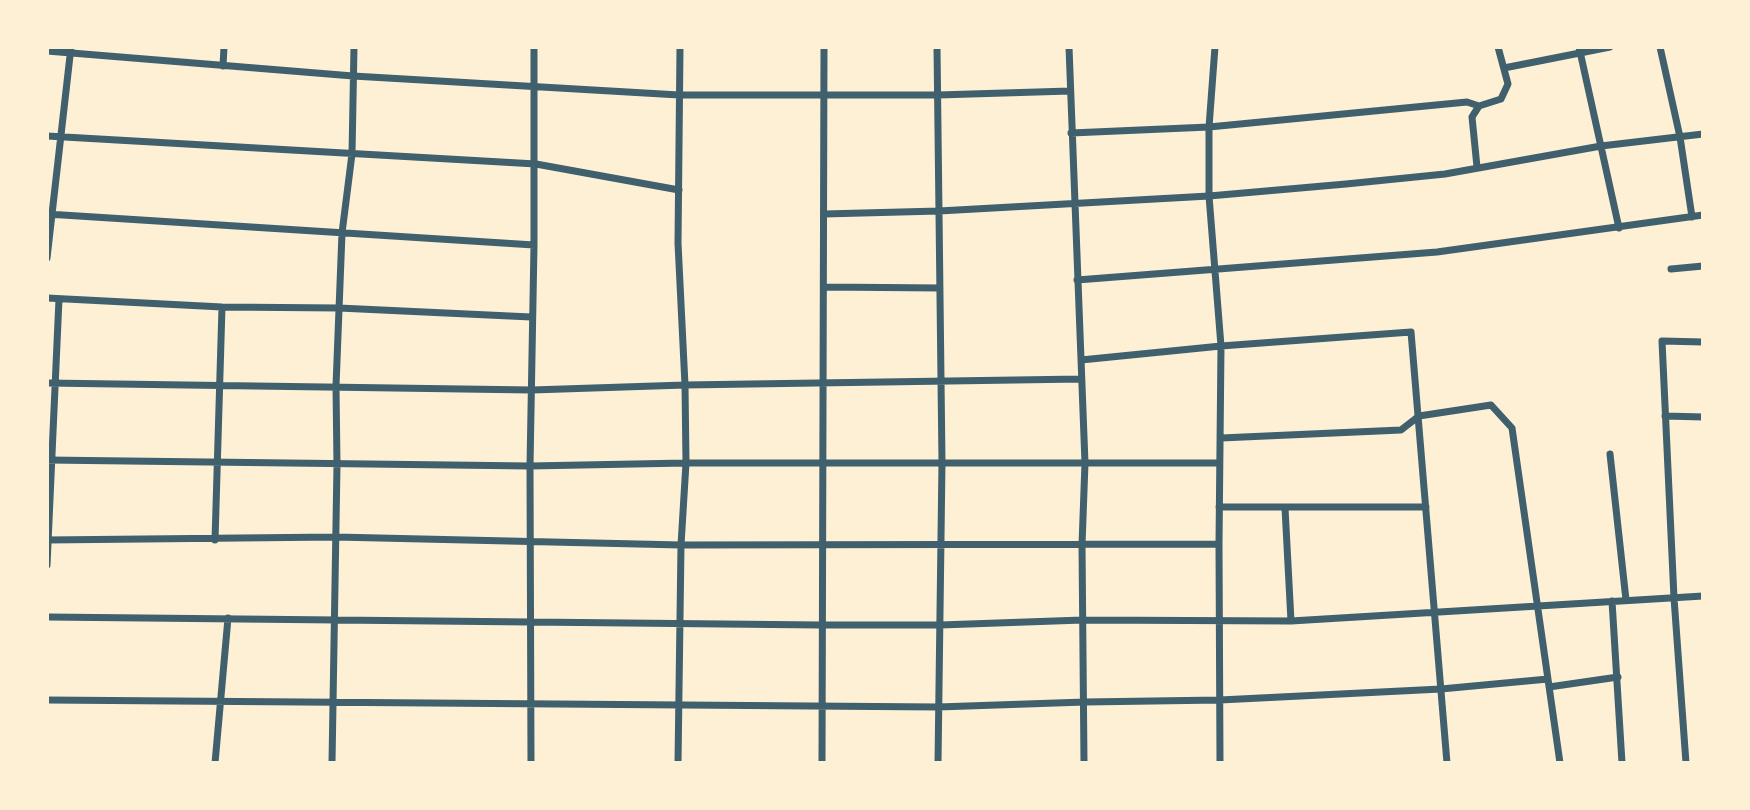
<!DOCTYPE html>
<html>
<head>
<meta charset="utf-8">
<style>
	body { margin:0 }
	#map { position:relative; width:1750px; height:810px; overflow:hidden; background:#fdf0d5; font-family:"Fira Sans Condensed",sans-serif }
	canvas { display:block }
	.frame { position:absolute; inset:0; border:49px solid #fdf0d5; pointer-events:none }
</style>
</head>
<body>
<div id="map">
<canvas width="1750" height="810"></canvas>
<div class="frame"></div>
</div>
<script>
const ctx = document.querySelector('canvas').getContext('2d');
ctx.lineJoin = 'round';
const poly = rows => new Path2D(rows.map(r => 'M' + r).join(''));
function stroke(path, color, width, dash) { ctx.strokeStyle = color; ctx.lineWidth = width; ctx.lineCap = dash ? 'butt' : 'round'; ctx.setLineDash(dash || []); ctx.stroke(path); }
stroke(poly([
	[937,47,942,462,938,763],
	[1069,47,1085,463,1082,545,1084,763],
	[1215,47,1209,127,1209,196,1221,346,1219,544,1220,763],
	[1579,47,1619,228],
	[1660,47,1680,137,1692,217],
	[47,51,353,76,679,95,938,95,1070,91],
	[223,66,224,47],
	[1504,68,1610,47],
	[1071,133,1209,127,1467,102,1479,106],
	[47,136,536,164,679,190],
	[1477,167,1472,117,1479,106,1501,99,1508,84,1498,47],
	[47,214,534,245,530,466,531,763],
	[824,214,939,211,1209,196,1346,184,1445,174,1601,146,1703,134],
	[534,245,534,47],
	[47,258,71,47],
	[1671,269,1703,266],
	[1077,280,1437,252,1703,215],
	[824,287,940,288],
	[47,298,222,307,339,308,531,317],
	[1081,360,1221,346,1411,332,1447,763],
	[47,383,532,390,685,385,1081,379],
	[1665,416,1703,417],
	[1221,438,1401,430,1419,416,1491,405,1512,428,1560,763],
	[1610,454,1626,600],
	[47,460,530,466,686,463,1219,463],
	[1219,507,1426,507],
	[1285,508,1291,621],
	[47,540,336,537,681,545,1219,544],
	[215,540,222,307],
	[47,565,59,299],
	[1612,601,1622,763],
	[47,617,820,625,940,625,1083,620,1291,621,1703,596],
	[1549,687,1618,677],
	[47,700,938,707,1085,702,1220,700,1441,689,1548,679],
	[215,763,228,618],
	[332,763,337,465,336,386,342,233,352,154,354,47],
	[678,763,681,545,686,463,685,385,678,243,680,47],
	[822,763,824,47],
	[1686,763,1674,598,1662,341,1703,342]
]), '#3f606c', 7);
</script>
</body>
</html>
